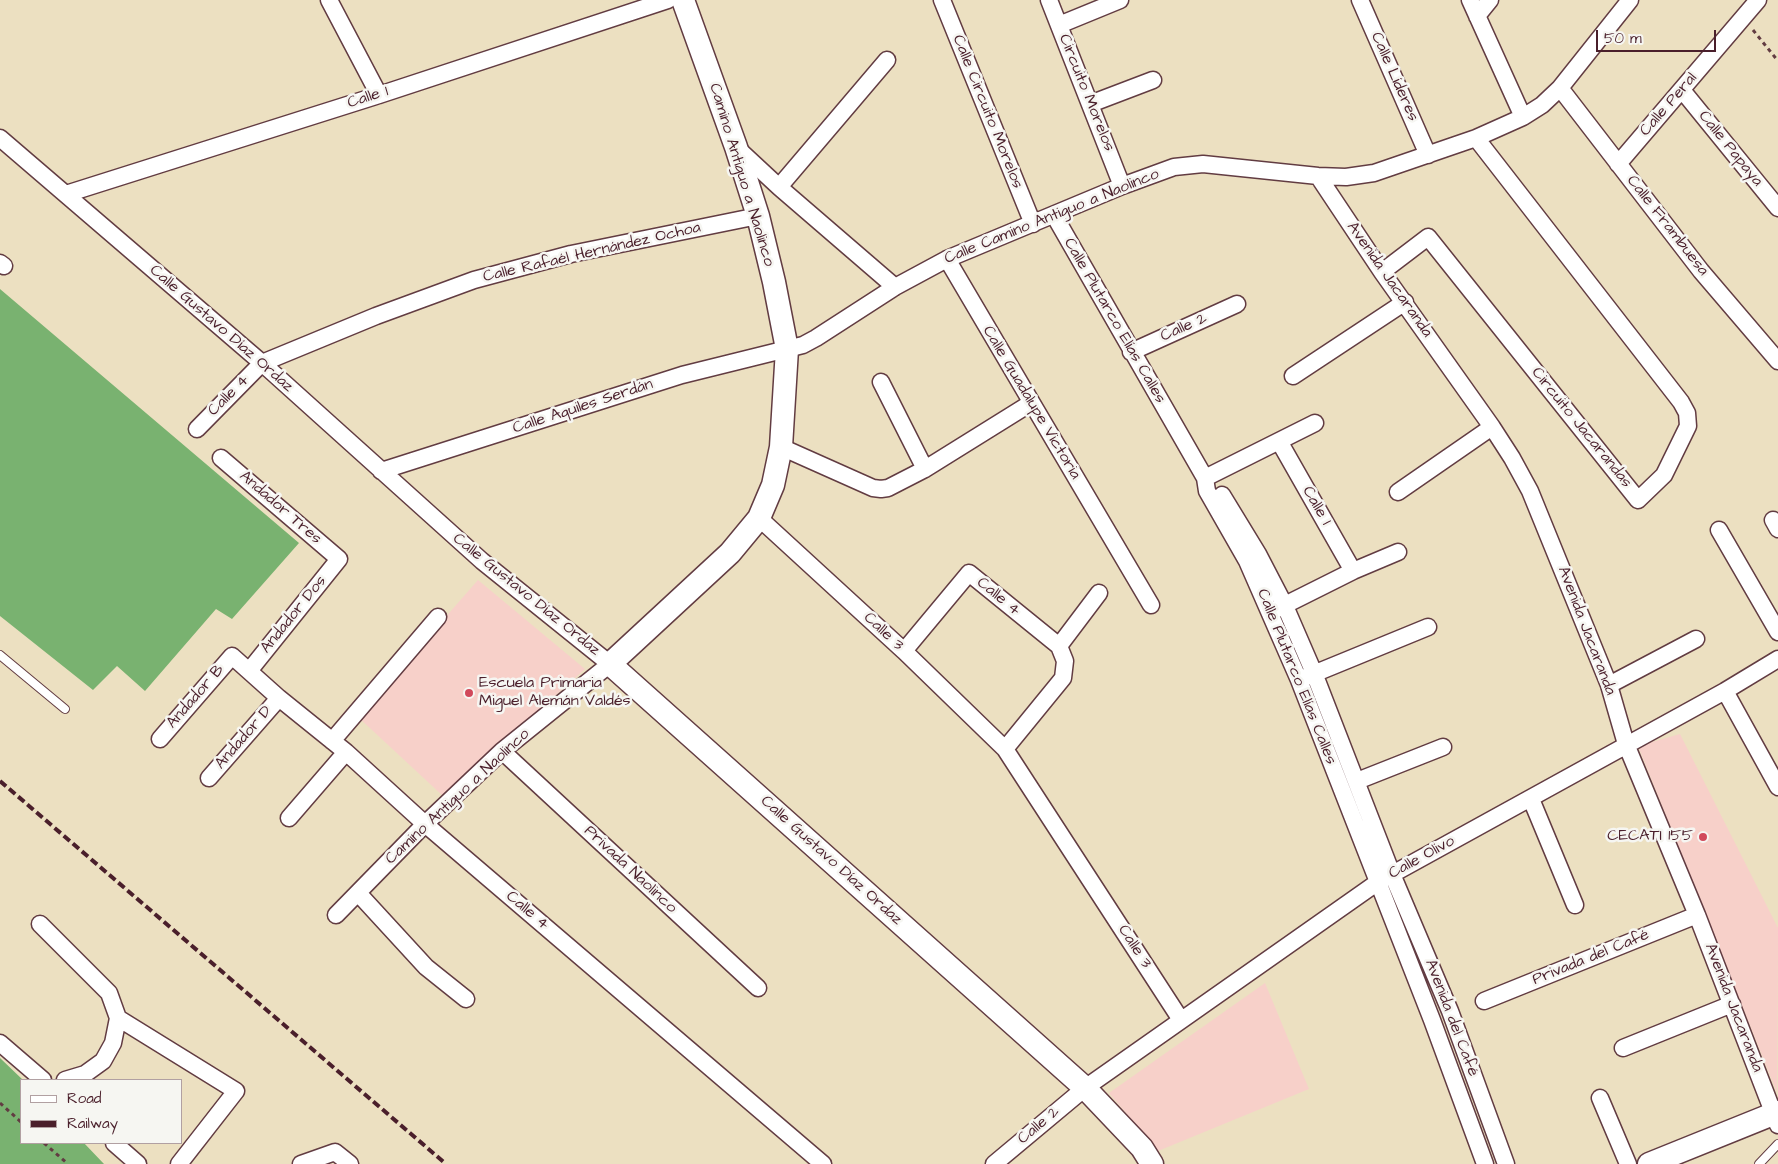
<!DOCTYPE html>
<html>
<head>
<meta charset="utf-8">
<style>
	body { margin:0 }
	#map { position:relative; width:1778px; height:1164px; overflow:hidden; background:#ece0c1; font-family:"Architects Daughter",sans-serif }
	canvas { display:block }
	.legend { position:absolute; left:20px; top:1079px; width:162px; height:65px; box-sizing:border-box; background:#f6f6f2; border:1px solid #b1a0a2; margin:0; padding:6px 9px; list-style:none; font-size:15px; color:#4a1f2b }
	.legend li { display:flex; align-items:center; gap:10px; height:25px }
	.legend b { width:25px; border:1px solid #b1a0a2 }
	.scale { position:absolute; left:1596px; top:30px; width:120px; height:22px; box-sizing:border-box; border:2px solid #4a1f2b; border-top:0; padding-left:6px; font-size:15px; line-height:18px; white-space:nowrap; color:#4a1f2b; -webkit-text-stroke:4px #f6f6f2; paint-order:stroke }
</style>
</head>
<body>
<div id="map">
<canvas width="1778" height="1164"></canvas>
<ul class="legend">
<li><b style="height:6px;background:#fff"></b>Road</li>
<li><b style="height:6px;background:#4a1f2b"></b>Railway</li>
</ul>
<div class="scale">50 m</div>
</div>
<script>
const ctx = document.querySelector('canvas').getContext('2d');
ctx.lineJoin = 'round';
function fill(path, color) { ctx.fillStyle = color; ctx.fill(path, 'evenodd'); }
const poly = rows => new Path2D(rows.map(r => 'M' + r).join(''));
function stroke(path, color, width, dash) { ctx.strokeStyle = color; ctx.lineWidth = width; ctx.lineCap = dash ? 'butt' : 'round'; ctx.setLineDash(dash || []); ctx.stroke(path); }
function drawText(font, color, halo, rows, align = 'center') {
  ctx.font = font + ' "Architects Daughter",sans-serif'; ctx.lineWidth = 5; ctx.setLineDash([]); ctx.textBaseline = 'middle'; ctx.strokeStyle = halo; ctx.fillStyle = color; for (const [text, x, y, turn = 0] of rows) {
    ctx.save(); ctx.translate(x, y); ctx.rotate((+turn || 0) * Math.PI / 180); ctx.textAlign = isNaN(turn) ? turn : align; if (halo) ctx.strokeText(text, 0, 0); ctx.fillText(text, 0, 0); ctx.restore();
  }
}
fill(poly([
	[478,580,585,669,443,796,358,717],
	[1680,734,1778,928,1777,1093,1638,746],
	[1265,983,1309,1089,1158,1151,1109,1093]
]), '#f7d0c9');
fill(poly([
	[0,289,299,543,232,619,216,609,145,691,117,666,93,690,0,616],
	[0,1058,23,1080,21,1080,21,1143,84,1143,104,1164,0,1164]
]), '#79b270');
const service = poly([
	[0,655,65,709],
	[1759,1164,1778,1144]
]);
const minor = poly([
	[329,0,379,95],
	[942,0,1033,224],
	[1049,0,1122,186],
	[1360,0,1428,155],
	[1470,0,1523,117],
	[1477,16,1490,0],
	[1059,25,1120,0],
	[1560,88,1701,271,1778,361],
	[1682,90,1778,208],
	[1090,104,1153,80],
	[0,138,262,363,482,561,610,664,502,751,425,824,336,915],
	[737,148,779,187,895,287],
	[1618,164,1758,0],
	[1318,176,1382,272,1492,427,1512,458,1530,491,1609,685,1626,744,1697,915,1778,1125],
	[779,187,887,60],
	[66,194,379,95,668,0],
	[1054,215,1205,478,1207,491,1247,561,1299,680,1432,1020,1485,1164],
	[947,259,1151,605],
	[0,263,4,266],
	[1382,272,1428,237,1638,500,1664,475,1688,426,1687,413,1681,402,1476,138],
	[1131,352,1237,304],
	[1293,376,1405,302],
	[881,382,925,469],
	[197,429,262,363,376,316,474,280,571,254,758,216],
	[1279,441,1353,571],
	[781,447,873,488,881,489,888,488,925,469,1031,403],
	[221,458,339,559,249,671],
	[381,471,682,375,803,345,816,338,895,287,947,259,1122,186,1174,167,1203,164,1318,176,1346,177,1374,173,1476,138,1523,117,1542,105,1560,88,1630,0],
	[1205,478,1315,423],
	[1398,492,1492,427],
	[1222,495,1258,554,1285,606,1314,673,1392,874,1450,1011,1506,1164],
	[759,518,904,651,1005,749,1181,1020],
	[1773,520,1778,529],
	[1719,530,1778,632],
	[1275,610,1353,571,1398,552],
	[904,651,969,573,1059,646],
	[1306,677,1428,627],
	[1609,685,1696,639],
	[1725,691,1778,787],
	[160,739,232,656,279,698,346,752,425,824,823,1164],
	[332,741,438,617],
	[1005,749,1063,678,1065,661,1059,646,1099,593],
	[502,751,758,988],
	[209,778,279,698],
	[1357,781,1443,747],
	[1531,799,1575,905],
	[289,818,346,752],
	[358,893,426,967,466,999],
	[40,924,109,993,118,1018,113,1043,103,1061,85,1074,65,1080],
	[1484,1001,1697,915],
	[118,1018,236,1091,179,1164],
	[0,1043,43,1080],
	[1623,1048,1732,1004],
	[1600,1098,1628,1164],
	[114,1143,138,1164],
	[301,1164,335,1152,350,1164],
	[994,1164,1085,1088,1378,882,1725,691,1778,659]
]);
const secondary = poly([
	[683,0,736,147,758,216,774,282,787,349,781,447,773,485,759,518,730,553,610,664,1085,1088,1142,1148,1152,1164],
	[1649,1164,1778,1112]
]);
stroke(service, '#623c42', 10);
stroke(minor, '#623c42', 19);
stroke(secondary, '#623c42', 25);
stroke(poly([
	[1753,30,1778,61],
	[0,1103,21,1122],
	[44,1143,68,1164]
]), '#623c42', 3, [4, 4]);
stroke(service, '#fff', 8);
stroke(minor, '#fff', 16);
stroke(secondary, '#fff', 22);
stroke(poly([
	[0,781,446,1164]
]), '#4a1f2b', 4, [8, 4]);
for (const [x, y, r, color] of [
	[469,693,5,"#d1495b"],
	[1703,837,5,"#d1495b"]
]) { const dot = new Path2D(); dot.arc(x, y, r, 0, 2 * Math.PI); ctx.fillStyle = color; ctx.fill(dot); stroke(dot, '#f6f6f2', 2); }
drawText('16px', '#4a1f2b', '#f6f6f2', [
	["Calle Líderes",1394,77,66],
	["Circuito Morelos",1086,93,68],
	["Calle 1",368,98,-18],
	["Calle Peral",1669,105,-49],
	["Calle Circuito Morelos",987,112,68],
	["Calle Papaya",1730,149,51],
	["Camino Antiguo a Naolinco",741,175,73],
	["Calle Camino Antiguo a Naolinco",1052,217,-22],
	["Calle Frambuesa",1667,226,52],
	["Calle Rafaél Hernández Ochoa",592,253,-13],
	["Avenida Jacaranda",1389,280,55],
	["Calle Plutarco Elías Calles",1114,321,60],
	["Calle 2",1184,328,-24],
	["Calle Gustavo Díaz Ordaz",221,329,41],
	["Calle 4",229,396,-45],
	["Calle Guadalupe Victoria",1031,403,59],
	["Calle Aquiles Serdán",583,407,-18],
	["Circuito Jacarandas",1581,428,51],
	["Calle 1",1316,506,60],
	["Andador Tres",280,508,41],
	["Calle Gustavo Díaz Ordaz",526,595,39],
	["Calle 4",998,597,39],
	["Andador Dos",294,615,-51],
	["Avenida Jacaranda",1586,631,69],
	["Calle 3",883,632,43],
	["Calle Plutarco Elías Calles",1296,677,68],
	["Andador B",196,697,-49],
	["Andador D",244,738,-49],
	["Camino Antiguo a Naolinco",458,797,-43],
	["Calle Olivo",1422,858,-29],
	["Calle Gustavo Díaz Ordaz",831,861,42],
	["Privada Naolinco",630,870,43],
	["Calle 4",527,911,40],
	["Calle 3",1134,947,57],
	["Privada del Café",1591,958,-22],
	["Avenida Jacaranda",1733,1008,69],
	["Avenida del Café",1451,1018,69],
	["Calle 2",1039,1126,-40]
]);
drawText('16px', '#4a1f2b', '#f6f6f2', [
	["Escuela Primaria",479,684],
	["Miguel Alemán Valdés",479,702],
	["CECATI 155",1693,837,"right"]
], 'left');
</script>
</body>
</html>
